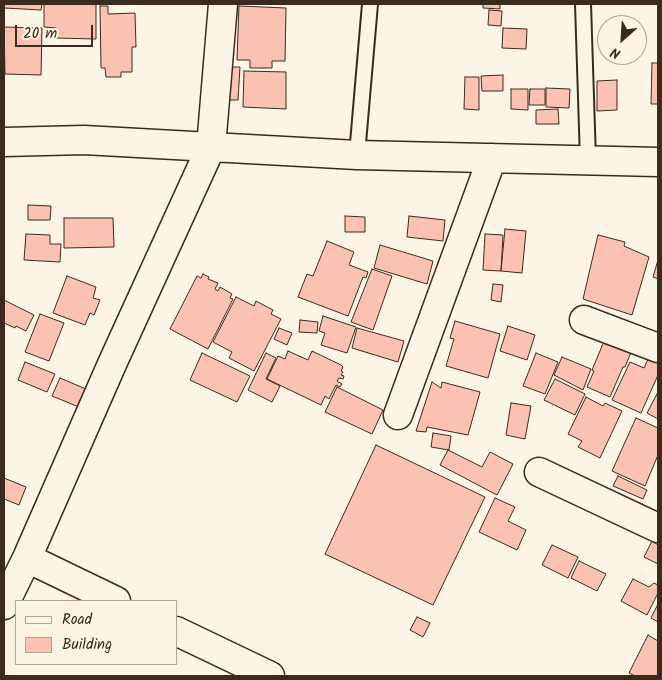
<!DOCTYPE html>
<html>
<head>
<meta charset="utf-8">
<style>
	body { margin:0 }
	#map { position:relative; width:662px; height:680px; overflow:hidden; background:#fcf5e5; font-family:Kalam,sans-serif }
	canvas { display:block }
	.frame { position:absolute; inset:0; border:5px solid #3b2a1e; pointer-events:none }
	.legend { position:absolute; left:15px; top:600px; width:162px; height:65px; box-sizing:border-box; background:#fcf5e5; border:1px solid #afa495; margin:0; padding:6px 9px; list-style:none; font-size:15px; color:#3b2a1e }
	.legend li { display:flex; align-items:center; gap:10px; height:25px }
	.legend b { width:25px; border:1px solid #afa495 }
	.north { position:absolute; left:597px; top:15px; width:50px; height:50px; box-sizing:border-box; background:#fcf5e5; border:1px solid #afa495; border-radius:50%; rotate:206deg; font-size:14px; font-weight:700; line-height:20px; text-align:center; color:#3b2a1e }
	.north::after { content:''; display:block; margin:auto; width:18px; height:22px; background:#3b2a1e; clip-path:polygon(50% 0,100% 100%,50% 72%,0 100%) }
	.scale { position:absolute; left:15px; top:25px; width:78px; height:22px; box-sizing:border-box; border:2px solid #3b2a1e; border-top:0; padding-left:6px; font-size:15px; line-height:18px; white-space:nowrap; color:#3b2a1e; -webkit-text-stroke:4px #fcf5e5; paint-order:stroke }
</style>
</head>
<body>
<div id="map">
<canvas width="662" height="680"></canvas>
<div class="frame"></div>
<ul class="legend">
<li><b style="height:6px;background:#fcf5e5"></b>Road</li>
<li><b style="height:14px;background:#fbc2b2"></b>Building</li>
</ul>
<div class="north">N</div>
<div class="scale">20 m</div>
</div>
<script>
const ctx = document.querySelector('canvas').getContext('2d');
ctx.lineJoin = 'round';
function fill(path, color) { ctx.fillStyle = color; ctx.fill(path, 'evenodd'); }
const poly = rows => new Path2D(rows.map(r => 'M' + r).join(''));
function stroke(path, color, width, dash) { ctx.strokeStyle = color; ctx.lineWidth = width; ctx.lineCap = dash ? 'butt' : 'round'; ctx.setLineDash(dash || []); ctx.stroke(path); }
const building = poly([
	[4,4,42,4,41,10,4,8,4,4],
	[44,4,96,4,96,39,56,38,56,28,44,27,44,4],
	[483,4,500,4,500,9,483,8,483,4],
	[100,6,108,6,108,14,135,13,136,47,132,47,132,72,121,72,121,77,106,77,105,68,101,68,100,6],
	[239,6,286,8,285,61,272,61,272,68,250,68,250,60,237,60,239,6],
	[489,10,502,11,501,26,488,25,489,10],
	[4,27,42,28,41,75,5,74,4,27],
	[503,28,527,29,526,49,502,48,503,28],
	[652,63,658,63,658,104,651,104,652,63],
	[226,67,240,67,238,100,225,100,226,67],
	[244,71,286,72,286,109,243,107,244,71],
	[503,75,503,91,482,91,481,76,503,75],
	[465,77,479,77,479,110,464,109,465,77],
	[617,80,617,110,597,111,597,81,617,80],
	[546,88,570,89,569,108,546,107,546,88],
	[511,89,528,89,528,110,511,109,511,89],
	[530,89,545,89,545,105,529,105,530,89],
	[558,109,559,124,536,124,536,110,558,109],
	[28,205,51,206,50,220,28,220,28,205],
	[345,216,365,217,365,232,345,232,345,216],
	[409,216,445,220,443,241,407,237,409,216],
	[64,218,113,218,114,247,64,248,64,218],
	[505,229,526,231,522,273,501,271,505,229],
	[26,234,50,235,50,244,61,244,60,262,24,260,26,234],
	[485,234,503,235,501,271,483,270,485,234],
	[598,235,625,242,624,246,649,257,632,315,583,299,598,235],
	[327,241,354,252,349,265,368,272,366,278,363,277,348,316,298,297,307,274,313,276,327,241],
	[380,245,433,261,427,284,374,268,380,245],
	[658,260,658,279,653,277,658,260],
	[372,269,392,276,373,330,351,322,372,269],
	[203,274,209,277,208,279,218,283,215,289,218,291,220,287,232,294,230,298,233,299,208,349,170,329,197,276,201,278,203,274],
	[67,276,96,287,93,298,100,300,94,315,90,313,85,325,53,313,67,276],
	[493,284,503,285,501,302,491,300,493,284],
	[236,297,254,306,256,301,273,310,271,314,281,319,254,371,229,358,232,352,213,342,236,297],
	[4,300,34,315,26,331,16,326,15,328,4,323,4,300],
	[40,314,64,323,49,361,25,352,40,314],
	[323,316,356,327,347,353,321,345,325,333,319,331,323,316],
	[300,320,318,322,317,333,299,332,300,320],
	[455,321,500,334,488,378,446,366,454,339,450,338,455,321],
	[508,326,535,335,527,360,500,351,508,326],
	[279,328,292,333,287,345,274,339,279,328],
	[357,328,404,341,398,362,352,348,357,328],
	[605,339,632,350,625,367,623,367,610,397,587,387,594,371,592,370,605,339],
	[288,351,308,360,312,351,341,365,343,367,341,371,343,372,341,375,344,376,343,379,339,378,337,381,342,384,340,387,336,385,329,399,325,396,321,405,267,379,278,356,285,359,288,351],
	[202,353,250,376,237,402,190,380,202,353],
	[266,353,276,358,266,379,280,386,272,402,248,390,266,353],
	[536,353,558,362,545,394,523,386,536,353],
	[562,357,591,369,583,390,554,375,562,357],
	[649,357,658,362,658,375,641,413,612,400,630,362,644,368,649,357],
	[25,362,55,374,47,392,18,380,25,362],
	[60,378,86,389,79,407,52,396,60,378],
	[555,379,585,394,575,415,544,400,555,379],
	[432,382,441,388,442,382,480,392,468,435,427,427,426,432,416,431,432,382],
	[337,387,383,410,372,434,325,412,337,387],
	[658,392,658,419,647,413,658,392],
	[586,397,603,406,605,403,622,411,600,458,578,447,582,441,568,434,586,397],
	[511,403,531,406,525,439,506,435,511,403],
	[636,418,658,428,658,455,645,486,612,471,636,418],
	[433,433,451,436,449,450,431,447,433,433],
	[376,445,485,497,433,605,325,554,376,445],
	[448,450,482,467,490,452,513,464,497,495,440,465,448,450],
	[618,476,647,490,643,499,613,486,618,476],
	[4,478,26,487,19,505,4,499,4,478],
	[495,498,515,507,508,521,526,530,517,550,479,532,495,498],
	[652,541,658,545,658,564,644,557,652,541],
	[552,545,578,557,568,578,542,565,552,545],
	[579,561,606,574,597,591,571,578,579,561],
	[633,579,649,587,654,583,658,585,658,593,647,615,621,601,633,579],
	[658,604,658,622,651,618,658,604],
	[417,617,430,623,423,637,410,630,417,617],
	[648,635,658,641,658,676,635,676,629,673,648,635]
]);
fill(building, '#fbc2b2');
stroke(building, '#3b2a1e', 1);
const service = poly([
	[583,4,588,160],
	[357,155,370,4]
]);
const minor = poly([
	[223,4,211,147,357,155,658,162],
	[4,142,84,140,211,147,112,364,27,558,4,605],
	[584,320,658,348],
	[398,415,492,158],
	[539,472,658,528],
	[27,558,116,601],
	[176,631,270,676]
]);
stroke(service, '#3b2a1e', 18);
stroke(minor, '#3b2a1e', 31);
stroke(service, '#fcf5e5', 14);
stroke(minor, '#fcf5e5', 28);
</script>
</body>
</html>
